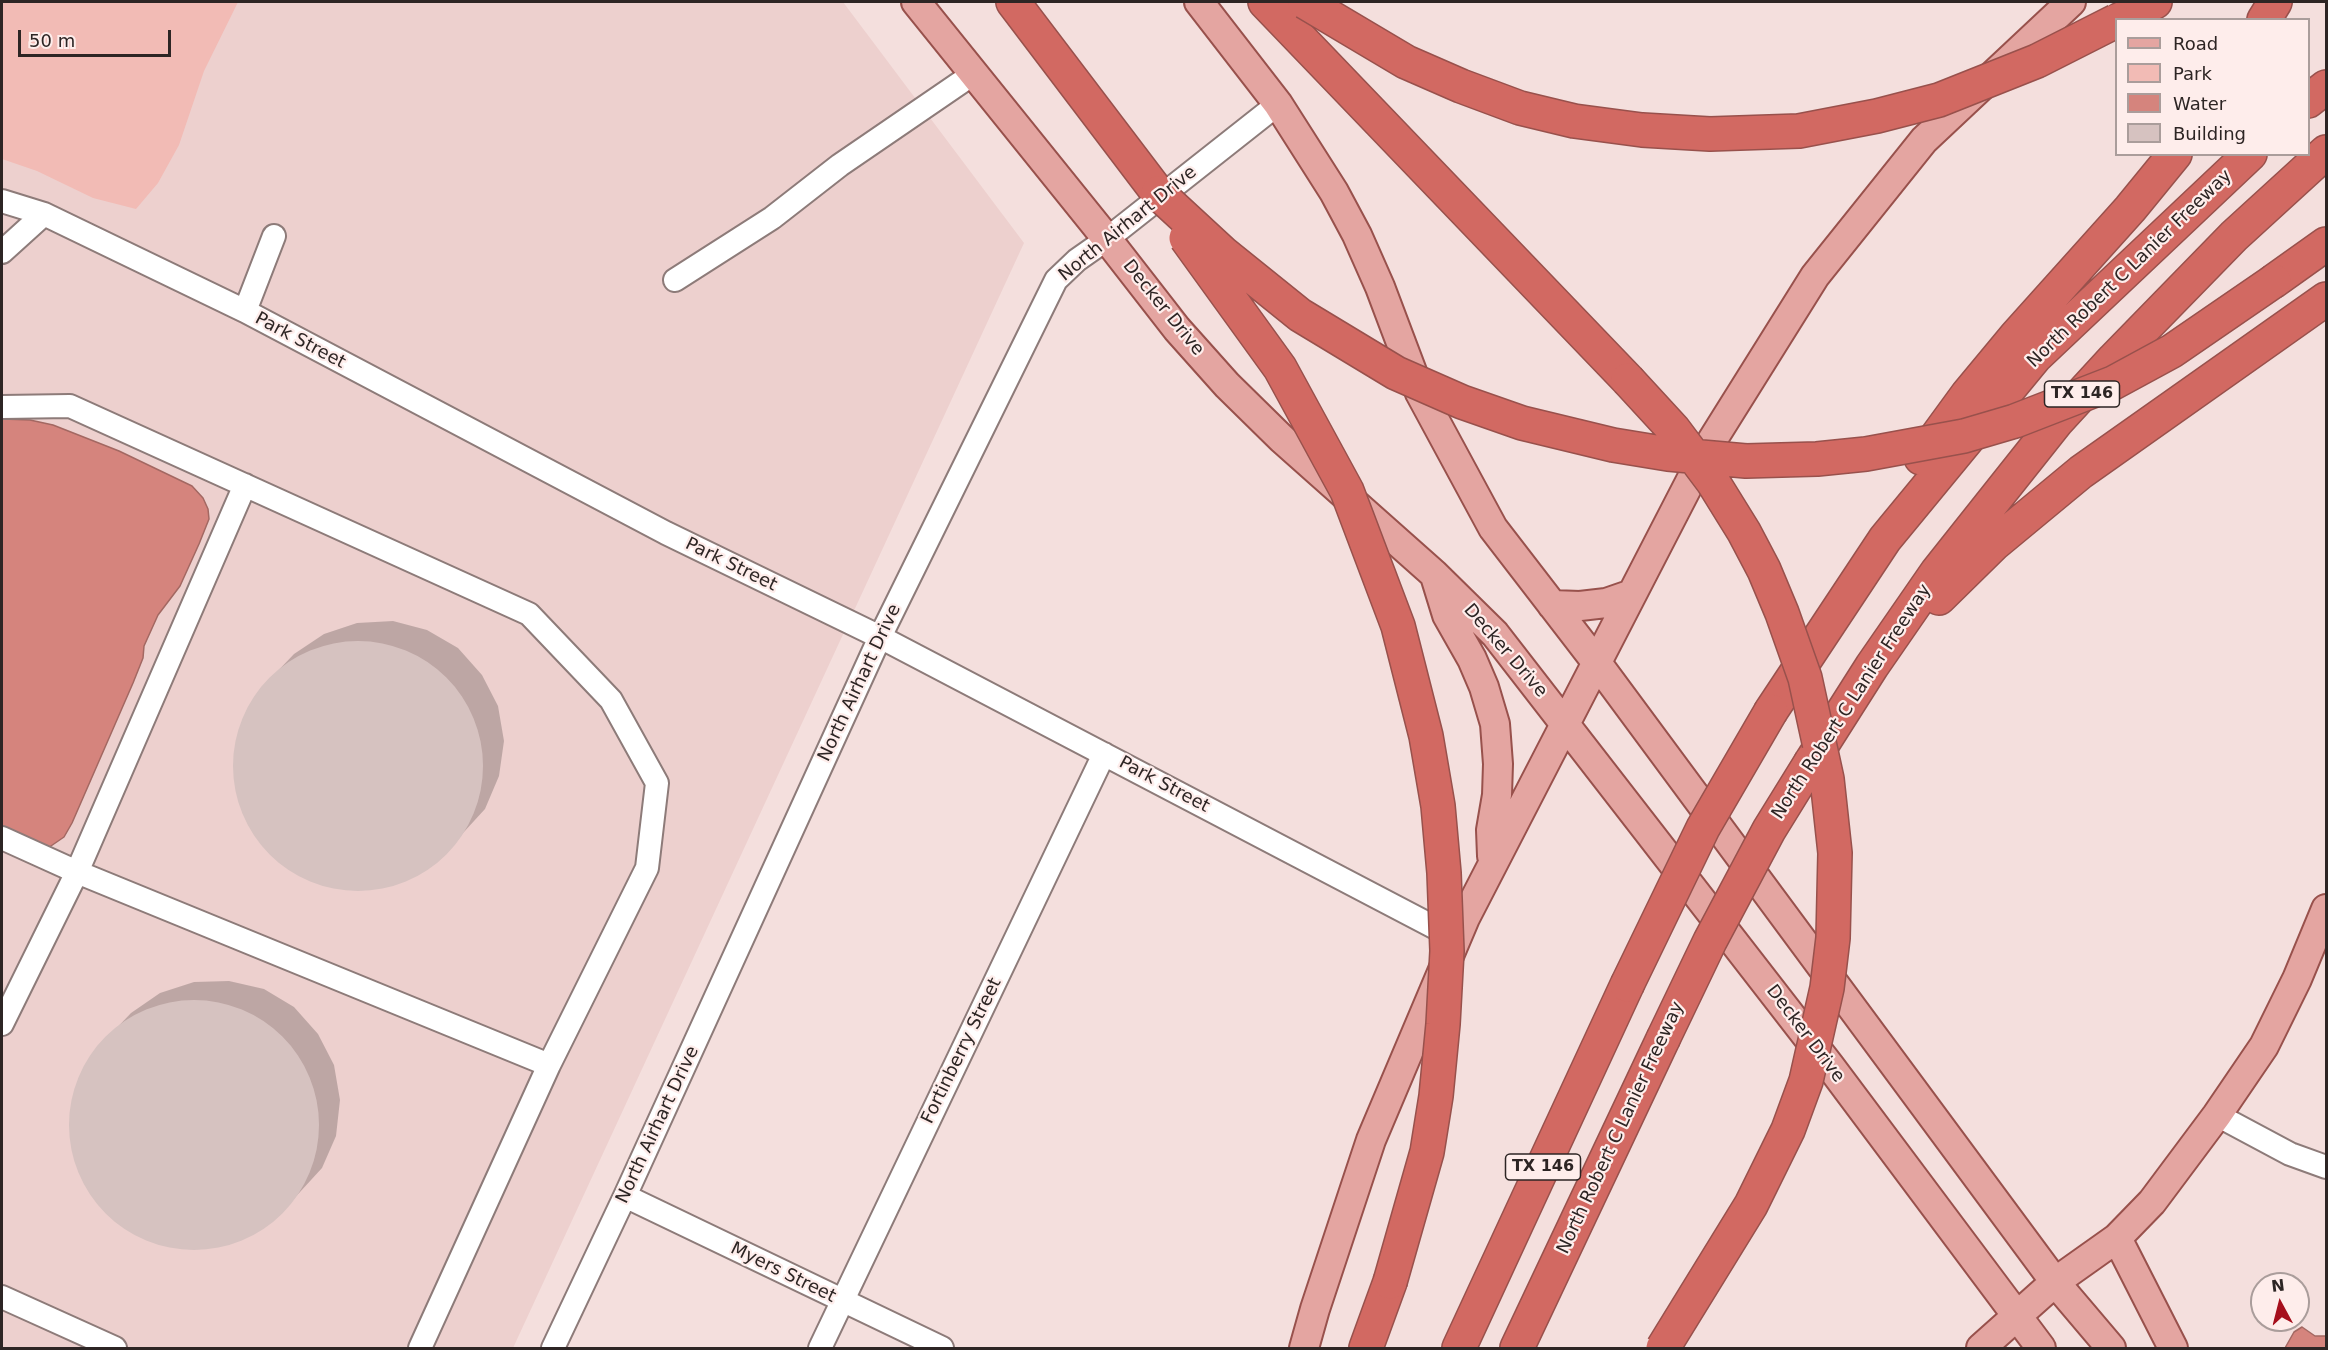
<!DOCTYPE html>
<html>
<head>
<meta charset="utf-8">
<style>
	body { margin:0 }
	#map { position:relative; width:2328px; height:1350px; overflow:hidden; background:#f4dfdd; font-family:"DejaVu Sans",sans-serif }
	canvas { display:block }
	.frame { position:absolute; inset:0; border:3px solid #2d2524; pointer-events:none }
	.legend { position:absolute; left:2115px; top:18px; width:195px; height:138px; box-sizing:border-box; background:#feedeb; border:2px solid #aa9d9b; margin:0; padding:8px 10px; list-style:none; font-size:18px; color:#2d2524 }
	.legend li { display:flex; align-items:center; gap:12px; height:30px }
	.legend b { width:30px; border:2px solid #aa9d9b }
	.north { position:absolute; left:2250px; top:1272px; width:60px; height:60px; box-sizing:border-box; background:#feedeb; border:2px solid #aa9d9b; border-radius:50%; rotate:353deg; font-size:16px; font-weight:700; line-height:24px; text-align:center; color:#2d2524 }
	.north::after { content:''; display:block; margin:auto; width:21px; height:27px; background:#a60f1c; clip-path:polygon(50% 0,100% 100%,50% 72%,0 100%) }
	.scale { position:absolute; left:18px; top:30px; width:153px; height:27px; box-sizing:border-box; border:3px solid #2d2524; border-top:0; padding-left:8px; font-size:18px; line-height:21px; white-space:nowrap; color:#2d2524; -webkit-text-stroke:4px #feedeb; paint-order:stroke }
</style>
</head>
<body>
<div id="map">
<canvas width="2328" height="1350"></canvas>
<div class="frame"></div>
<ul class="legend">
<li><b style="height:8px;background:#e4a5a1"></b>Road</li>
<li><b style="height:16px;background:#f2bbb5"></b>Park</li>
<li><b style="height:16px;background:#d5847d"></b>Water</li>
<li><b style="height:16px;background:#d6c2c0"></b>Building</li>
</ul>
<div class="north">N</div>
<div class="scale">50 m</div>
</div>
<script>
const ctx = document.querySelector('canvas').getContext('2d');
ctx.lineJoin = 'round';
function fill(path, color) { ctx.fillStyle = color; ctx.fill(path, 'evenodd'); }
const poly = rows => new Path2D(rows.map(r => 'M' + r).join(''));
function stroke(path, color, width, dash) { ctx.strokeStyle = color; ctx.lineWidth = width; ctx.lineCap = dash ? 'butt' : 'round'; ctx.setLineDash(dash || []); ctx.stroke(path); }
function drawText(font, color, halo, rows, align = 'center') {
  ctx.font = font + ' "DejaVu Sans",sans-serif'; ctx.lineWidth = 4.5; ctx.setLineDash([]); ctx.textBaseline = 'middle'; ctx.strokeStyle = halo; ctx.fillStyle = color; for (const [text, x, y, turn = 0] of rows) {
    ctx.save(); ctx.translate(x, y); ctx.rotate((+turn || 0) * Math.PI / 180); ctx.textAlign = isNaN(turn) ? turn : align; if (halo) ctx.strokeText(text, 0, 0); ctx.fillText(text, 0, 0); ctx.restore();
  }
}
fill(poly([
	[2,2,843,2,1024,243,513,1348,2,1348]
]), '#edd0ce');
fill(poly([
	[2,2,238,2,204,71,179,145,158,183,136,209,93,198,37,171,2,159]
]), '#f2bbb5');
const water = poly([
	[2,419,30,420,53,425,119,451,192,486,203,498,208,509,209,519,199,544,180,586,158,615,144,646,143,658,133,683,72,823,64,837,48,848,14,835,2,825,2,419],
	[2302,1327,2315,1336,2326,1336,2326,1348,2285,1348,2294,1332,2302,1327]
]);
fill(water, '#d5847d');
stroke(water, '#a36862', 1.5);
fill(poly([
	[393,621,427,630,458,648,482,675,498,706,504,741,499,776,485,809,441,857,412,877,379,888,344,889,309,880,279,862,256,836,240,804,234,770,238,735,251,703,273,676,294,654,324,634,357,623],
	[229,981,264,989,294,1007,318,1034,334,1065,340,1100,336,1136,322,1168,278,1216,249,1236,215,1247,180,1248,146,1239,116,1221,92,1195,76,1163,70,1129,74,1094,87,1062,110,1035,131,1013,160,993,194,982]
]), '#0003');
fill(poly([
	'233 766a125 125 0 1 1 250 0a125 125 0 1 1-250 0Z',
	'69 1125a125 125 0 1 1 250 0a125 125 0 1 1-250 0Z'
]), '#d6c2c0');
const minor = poly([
	[2,201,44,214,245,311,666,533,880,637,1455,938],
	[2,252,44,214],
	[675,280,772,218,840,165,973,74],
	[245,311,274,236],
	[2,407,70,406,529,614,611,700,657,783,647,868,549,1065,420,1348],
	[2,838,77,872,549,1065],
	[2,1024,77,872,245,485],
	[2217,1115,2290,1154,2326,1167],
	[625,1196,942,1348],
	[2,1297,115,1348],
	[553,1348,625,1196,880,637,1056,280,1077,260,1107,239,1278,104],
	[820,1348,1104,754]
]);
const major = poly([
	[916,2,1107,239,1177,329,1227,385,1282,439,1434,574,1495,634,1830,1066,2041,1348],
	[1199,2,1278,104,1334,192,1357,235,1380,287,1420,393,1493,528,1597,663,2055,1282,2111,1348],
	[1435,576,1447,615,1472,659,1484,687,1495,724,1498,764,1497,795,1491,830,1492,856],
	[1552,605,1580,606,1606,603,1632,594],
	[2117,1238,2173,1348],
	[1304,1348,1315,1309,1371,1140,1465,918,1708,447,1815,276,1924,140,2071,2],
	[1981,1348,2055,1282,2117,1238,2152,1202,2217,1115,2264,1046,2297,979,2326,909]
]);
const highway = poly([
	[1013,2,1158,193],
	[1265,2,1628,380],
	[2119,20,2155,2],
	[2264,20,2275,2],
	[2308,101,2326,87],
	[2274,281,2326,244],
	[1921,458,1967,395,2016,336,2130,209,2175,154],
	[1939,598,1994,544,2081,472,2326,299],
	[1771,711,1885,539,2035,357,2250,154],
	[1811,762,1872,666,1937,572,2057,421,2114,359,2234,236,2326,152],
	[1366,1348,1390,1282],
	[1459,1348,1627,985],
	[1517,1348,1663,1039]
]);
stroke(minor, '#8d7b79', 26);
stroke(major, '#98514c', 32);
stroke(highway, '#98514c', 36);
stroke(minor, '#fff', 22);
stroke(major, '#e4a5a1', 28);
stroke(highway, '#d26962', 33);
const highwayBridge = poly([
	[1305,2,1406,62,1461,86,1520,108,1574,121,1642,130,1710,134,1799,131,1877,116,1939,100,2037,61,2116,21],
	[1158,193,1223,253,1300,315,1396,373,1462,402,1522,423,1613,445,1668,454,1746,461,1817,459,1866,454,1964,436,2015,421,2113,383,2172,351,2274,281],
	[1186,238,1280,368,1347,491,1398,626,1426,736,1438,806,1444,873,1447,951,1443,1024,1436,1096,1427,1152,1390,1282],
	[1628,380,1674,430,1713,482,1744,532,1764,570,1782,613,1805,678,1827,779,1835,853,1833,938,1827,988,1806,1081,1788,1130,1751,1205,1663,1348],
	[1627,985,1703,828,1771,711],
	[1663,1039,1710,941,1769,830,1811,762]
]);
stroke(highwayBridge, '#98514c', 36, []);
stroke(highwayBridge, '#d26962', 33);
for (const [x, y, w] of [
	[2082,394,75],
	[1543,1167,75]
]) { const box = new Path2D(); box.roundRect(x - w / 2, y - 13, w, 26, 4.5); ctx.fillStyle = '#feedeb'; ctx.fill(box); stroke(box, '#2d2524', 1.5); }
drawText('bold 16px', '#2d2524', null, [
	["TX 146",2082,394],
	["TX 146",1543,1167]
]);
drawText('18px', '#2d2524', '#feedeb', [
	["North Airhart Drive",1128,224,-39],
	["North Robert C Lanier Freeway",2130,269,-44],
	["Decker Drive",1163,308,51],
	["Park Street",300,341,28],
	["Park Street",731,565,26],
	["Decker Drive",1505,651,49],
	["North Airhart Drive",860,683,-65],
	["North Robert C Lanier Freeway",1852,702,-57],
	["Park Street",1164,785,28],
	["Decker Drive",1805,1034,53],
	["Fortinberry Street",962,1051,-64],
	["North Airhart Drive",658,1125,-65],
	["North Robert C Lanier Freeway",1621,1128,-65],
	["Myers Street",783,1273,26]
]);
</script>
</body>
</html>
